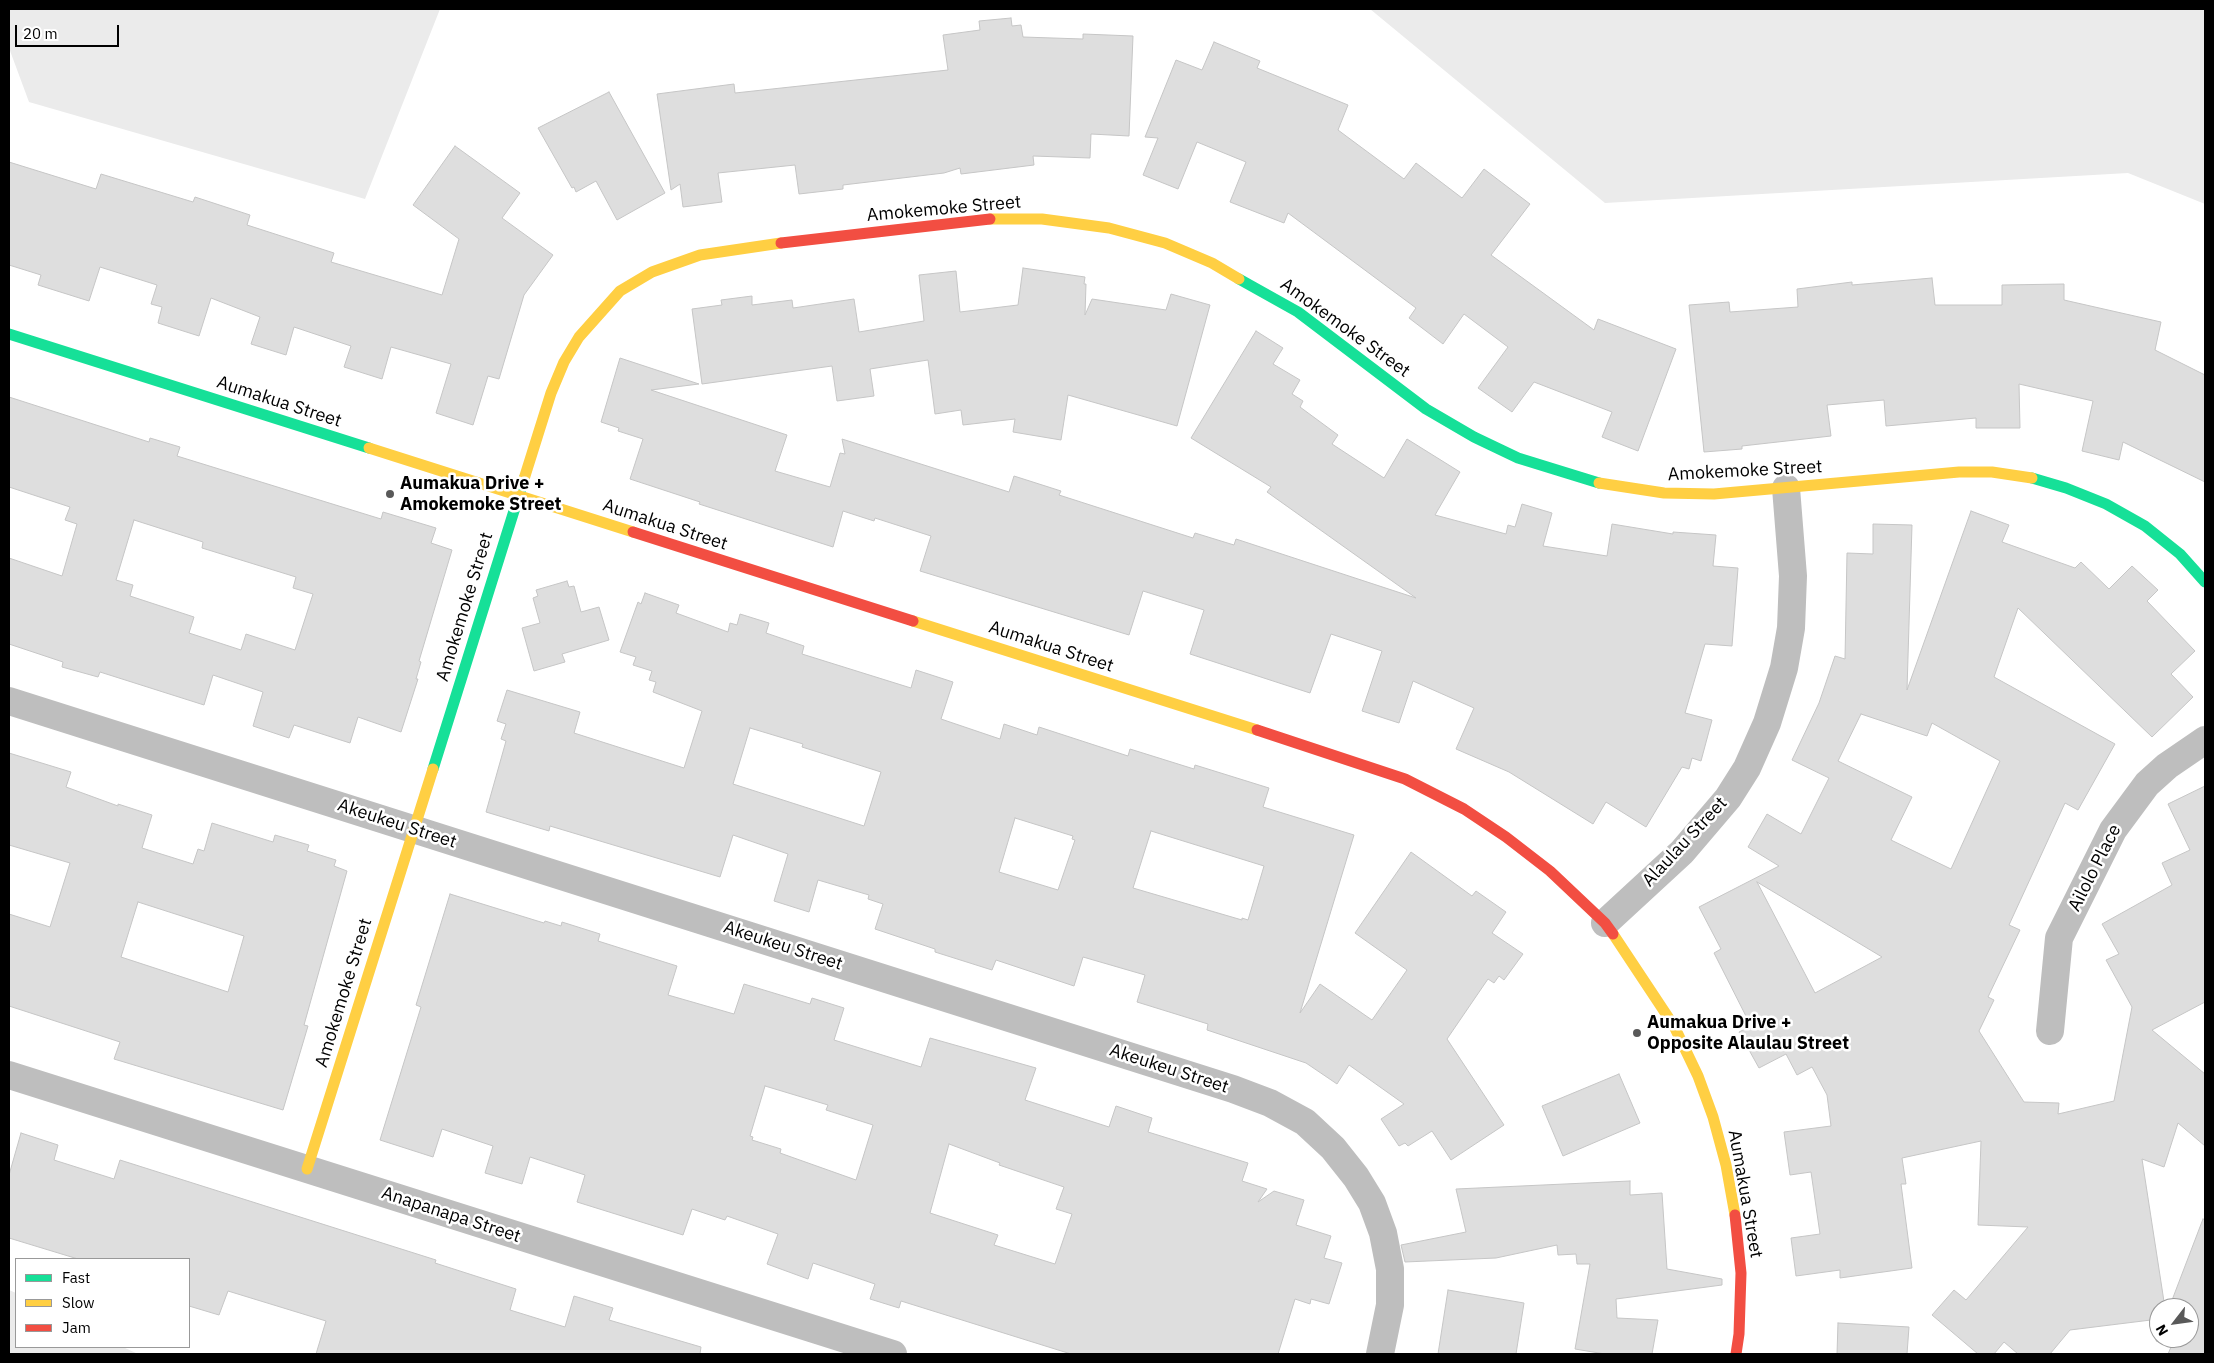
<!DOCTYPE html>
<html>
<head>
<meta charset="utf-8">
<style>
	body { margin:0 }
	#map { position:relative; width:2214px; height:1363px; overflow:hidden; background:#fff; font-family:"IBM Plex Sans",sans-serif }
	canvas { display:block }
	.frame { position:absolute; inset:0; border:10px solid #000; pointer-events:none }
	.legend { position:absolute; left:15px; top:1258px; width:175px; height:90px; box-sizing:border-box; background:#fff; border:1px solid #999; margin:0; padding:6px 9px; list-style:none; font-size:15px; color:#000 }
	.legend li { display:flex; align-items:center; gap:10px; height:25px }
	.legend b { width:25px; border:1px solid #999 }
	.north { position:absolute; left:2149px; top:1298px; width:50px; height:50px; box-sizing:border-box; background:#fff; border:1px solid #999; border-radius:50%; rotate:240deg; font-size:14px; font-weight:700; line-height:20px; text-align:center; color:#000 }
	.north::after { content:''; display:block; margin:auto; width:18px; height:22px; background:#595959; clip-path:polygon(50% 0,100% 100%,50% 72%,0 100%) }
	.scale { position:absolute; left:15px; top:25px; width:104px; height:22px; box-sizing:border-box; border:2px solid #000; border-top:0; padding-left:6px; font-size:15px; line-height:18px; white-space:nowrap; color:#000; -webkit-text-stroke:4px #fff; paint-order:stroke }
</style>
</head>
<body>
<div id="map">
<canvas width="2214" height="1363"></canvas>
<div class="frame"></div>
<ul class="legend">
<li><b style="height:6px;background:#16e098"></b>Fast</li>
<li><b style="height:6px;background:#ffcf43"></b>Slow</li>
<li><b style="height:6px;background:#f24e42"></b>Jam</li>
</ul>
<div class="north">N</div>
<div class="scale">20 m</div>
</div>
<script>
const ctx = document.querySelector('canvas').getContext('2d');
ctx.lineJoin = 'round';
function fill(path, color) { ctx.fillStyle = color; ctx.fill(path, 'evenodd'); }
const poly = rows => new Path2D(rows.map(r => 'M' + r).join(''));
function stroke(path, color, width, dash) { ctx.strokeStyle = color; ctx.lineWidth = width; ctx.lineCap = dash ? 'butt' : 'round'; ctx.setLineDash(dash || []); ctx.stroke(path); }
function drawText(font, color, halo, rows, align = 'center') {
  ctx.font = font + ' "IBM Plex Sans",sans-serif'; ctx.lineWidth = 5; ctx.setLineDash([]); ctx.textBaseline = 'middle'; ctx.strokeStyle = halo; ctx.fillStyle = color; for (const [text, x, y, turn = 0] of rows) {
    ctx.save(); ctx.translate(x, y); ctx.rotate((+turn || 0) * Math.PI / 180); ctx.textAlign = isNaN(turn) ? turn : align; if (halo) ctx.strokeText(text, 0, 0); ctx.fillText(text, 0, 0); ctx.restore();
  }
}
fill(poly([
	[9,9,440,9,365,199,29,102,9,48],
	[1370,9,2205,9,2205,204,2128,173,1605,203],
	[9,1290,16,1293,16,1347,123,1347,138,1354,9,1354]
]), '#ebebeb');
const building = poly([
	[1011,18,1012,26,1021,25,1023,37,1083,39,1083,34,1133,36,1129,136,1091,134,1090,158,1033,156,1034,165,961,174,960,168,944,173,843,185,843,189,799,194,795,165,718,173,722,202,683,207,680,184,671,190,657,94,734,84,735,93,948,70,943,35,980,30,979,21,1011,18],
	[1214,42,1260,61,1257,68,1348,105,1338,130,1404,179,1416,163,1462,198,1484,169,1530,204,1491,255,1594,330,1598,319,1676,349,1638,451,1602,437,1612,412,1534,382,1512,412,1478,388,1508,347,1464,314,1443,344,1409,318,1416,308,1288,213,1284,223,1230,202,1246,162,1197,142,1178,189,1143,175,1158,138,1145,137,1176,60,1202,70,1214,42],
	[609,92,665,193,617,220,596,181,576,192,574,187,572,188,538,128,609,92],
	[455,146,520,193,502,218,553,255,524,295,499,379,488,376,473,425,436,413,451,364,391,347,382,379,344,367,351,346,294,327,286,355,251,344,260,317,211,298,199,336,158,323,162,307,151,304,157,285,100,267,89,301,38,285,41,275,9,265,9,162,96,189,101,174,193,202,195,197,250,215,247,225,334,253,331,262,442,295,459,239,413,205,455,146],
	[1023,268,1085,277,1084,284,1086,284,1085,315,1092,299,1166,310,1171,294,1210,305,1177,426,1068,395,1061,440,1013,432,1015,419,963,425,961,410,935,414,928,360,870,369,874,396,837,401,832,366,702,384,692,309,722,305,721,300,752,296,752,305,792,300,793,308,854,299,859,332,924,321,919,275,956,271,960,312,1018,305,1023,268],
	[1932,278,1935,305,2002,305,2002,285,2064,284,2064,300,2161,322,2155,350,2205,375,2205,482,2123,442,2119,460,2082,451,2093,401,2019,384,2020,428,1976,428,1976,418,1886,426,1884,400,1827,405,1831,436,1742,446,1742,449,1704,452,1689,305,1729,302,1730,312,1798,307,1797,289,1852,282,1852,285,1932,278],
	[1256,331,1283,348,1273,364,1300,380,1292,394,1303,401,1300,407,1338,435,1332,444,1384,478,1407,439,1460,472,1435,515,1506,534,1508,525,1515,527,1522,504,1552,513,1543,546,1607,556,1612,524,1673,534,1673,532,1716,535,1713,566,1738,568,1732,646,1705,644,1685,713,1712,720,1701,761,1692,758,1689,769,1682,767,1646,827,1606,802,1593,824,1509,772,1456,749,1474,708,1413,681,1399,723,1362,711,1382,651,1331,634,1310,693,1190,654,1204,610,1143,591,1129,635,920,571,931,536,875,518,874,521,843,511,833,547,699,504,700,502,630,479,643,439,618,431,619,428,601,422,620,358,699,384,651,390,787,435,775,471,830,487,840,453,845,454,842,439,1009,492,1014,476,1061,491,1059,495,1193,538,1195,533,1234,545,1236,539,1416,598,1267,492,1271,487,1191,438,1256,331],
	[9,397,149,442,150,438,180,447,177,456,300,494,381,519,383,512,436,528,431,543,452,550,419,661,421,662,416,679,418,679,401,732,358,717,350,743,294,725,289,738,253,726,263,692,213,675,204,705,100,672,98,677,62,667,63,662,9,644,9,558,62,576,77,524,65,520,70,507,9,487,9,397],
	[134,520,203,542,202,548,296,577,293,588,313,594,295,650,246,634,241,650,189,633,194,617,130,596,133,585,116,580,134,520],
	[1971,511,2009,525,2002,542,2075,568,2081,562,2109,589,2132,566,2158,590,2147,601,2195,651,2171,674,2193,697,2152,737,2018,608,1994,677,2115,744,2078,810,2065,803,2009,925,2020,930,1988,997,1994,1000,1979,1031,2024,1102,2059,1103,2058,1114,2114,1101,2132,1007,2106,960,2119,954,2102,924,2172,885,2162,863,2190,850,2168,804,2205,786,2205,1002,2152,1030,2205,1074,2205,1146,2178,1123,2164,1167,2142,1159,2165,1308,2159,1308,2159,1319,2070,1330,2050,1354,2018,1354,2004,1342,1994,1354,1978,1354,1932,1315,1954,1290,1966,1300,2028,1227,1978,1225,1981,1141,1902,1158,1906,1184,1901,1184,1912,1268,1840,1278,1840,1270,1796,1276,1791,1238,1820,1234,1811,1172,1790,1175,1784,1132,1831,1126,1827,1095,1812,1067,1797,1075,1786,1054,1759,1068,1739,1032,1751,1026,1714,953,1721,949,1699,907,1779,866,1748,847,1767,814,1801,834,1829,778,1792,760,1819,703,1835,656,1845,659,1847,553,1873,554,1873,524,1912,525,1907,690,1971,511],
	[1861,714,1927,736,1932,723,2000,761,1951,869,1891,840,1912,797,1838,761,1861,714],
	[1757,882,1882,957,1815,993,1757,882],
	[567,581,569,587,574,586,581,612,599,607,609,640,562,654,565,662,534,671,522,628,540,623,533,598,538,596,536,590,567,581],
	[645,593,679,605,676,613,728,632,730,623,737,625,740,614,769,623,766,633,804,646,802,654,911,688,916,670,953,682,941,719,1000,739,1004,724,1037,735,1039,727,1128,756,1130,749,1194,769,1195,765,1269,788,1263,807,1354,835,1300,1013,1320,984,1372,1020,1407,970,1355,933,1411,852,1472,896,1476,891,1506,912,1492,933,1523,954,1504,980,1499,976,1494,983,1488,979,1447,1039,1504,1125,1451,1160,1432,1131,1408,1146,1405,1143,1399,1146,1381,1119,1404,1104,1349,1065,1337,1084,1306,1063,1207,1030,1208,1024,1137,1002,1145,975,1083,957,1074,986,996,960,992,970,935,952,935,949,875,929,883,904,868,899,869,895,818,880,809,912,774,901,788,854,733,835,720,877,550,826,549,831,486,812,506,741,501,739,506,724,497,721,507,690,580,712,574,733,684,768,702,711,653,692,656,682,649,680,652,671,633,665,636,657,620,652,638,602,641,604,645,593],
	[750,728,803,744,802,747,881,772,864,826,733,784,750,728],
	[1015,818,1073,836,1072,839,1075,840,1058,890,999,872,1015,818],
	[1151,831,1264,866,1248,920,1242,918,1242,920,1133,888,1151,831],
	[9,753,71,772,66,787,118,806,118,804,152,815,142,848,193,864,198,849,204,851,212,823,273,842,275,835,309,845,307,851,336,860,334,866,347,871,304,1025,308,1026,283,1110,114,1059,120,1042,9,1006,9,914,50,927,70,863,9,845,9,753],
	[138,902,244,936,228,992,121,957,138,902],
	[450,894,544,923,545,921,561,926,562,922,600,934,598,941,677,966,668,995,734,1014,744,984,810,1004,812,998,844,1008,834,1040,921,1067,930,1038,1036,1068,1025,1100,1109,1127,1116,1106,1152,1118,1148,1132,1248,1163,1242,1181,1267,1189,1258,1202,1274,1191,1304,1200,1296,1225,1331,1236,1324,1258,1342,1263,1329,1304,1311,1299,1310,1304,1295,1299,1278,1354,1071,1354,901,1301,899,1308,870,1299,875,1284,813,1263,808,1279,767,1264,778,1234,727,1216,725,1220,692,1209,683,1235,577,1202,585,1175,530,1157,522,1184,485,1173,493,1146,442,1129,433,1157,380,1140,421,1007,416,1005,450,894],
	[765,1086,828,1105,826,1110,873,1125,856,1180,780,1153,781,1149,752,1140,753,1137,750,1136,765,1086],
	[949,1144,1000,1163,999,1165,1064,1187,1056,1209,1072,1214,1055,1264,994,1245,998,1235,930,1213,949,1144],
	[1619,1074,1640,1123,1563,1156,1542,1106,1619,1074],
	[21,1133,58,1145,54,1160,114,1179,120,1160,436,1260,435,1263,516,1289,510,1310,565,1327,574,1296,613,1308,609,1320,701,1347,700,1354,316,1354,326,1321,228,1291,219,1315,189,1306,189,1259,78,1259,9,1238,9,1175,21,1133],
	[1630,1181,1630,1195,1662,1193,1667,1269,1722,1279,1722,1285,1616,1299,1617,1318,1658,1320,1652,1354,1605,1354,1575,1349,1590,1264,1577,1264,1576,1254,1558,1255,1557,1245,1496,1258,1405,1262,1401,1245,1466,1232,1456,1189,1630,1181],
	[2203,1219,2205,1220,2205,1354,2168,1354,2171,1347,2156,1341,2159,1333,2159,1338,2189,1338,2189,1308,2169,1308,2203,1219],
	[1448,1290,1524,1303,1516,1354,1438,1354,1448,1290],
	[1838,1323,1909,1327,1907,1354,1837,1354,1838,1323]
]);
fill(building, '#dedede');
stroke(building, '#c6c6c6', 1);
stroke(poly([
	[9,701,1233,1089,1270,1103,1305,1122,1333,1148,1356,1177,1372,1203,1383,1233,1390,1269,1390,1305,1380,1354],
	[1605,923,1682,852,1728,798,1747,768,1767,723,1784,668,1791,628,1793,576,1786,488],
	[2050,1031,2059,938,2113,830,2147,784,2167,766,2205,740],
	[9,1075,893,1354]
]), '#bebebe', 28);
stroke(poly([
	[1239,279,1298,312,1426,409,1474,437,1518,458,1599,483],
	[9,334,369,448],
	[2032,478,2066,488,2106,504,2145,526,2180,554,2205,582],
	[433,769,524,479]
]), '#16e098', 11);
stroke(poly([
	[990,219,1042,219,1109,228,1165,243,1212,263,1239,279],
	[369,448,633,532],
	[524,479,551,393,564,362,579,337,620,291,652,272,700,255,781,243],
	[1599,483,1664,493,1714,494,1959,472,1992,472,2032,478],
	[913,621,1257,730],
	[1613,934,1674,1026,1698,1076,1713,1117,1726,1165,1735,1215],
	[307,1169,433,769]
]), '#ffcf43', 11);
stroke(poly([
	[781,243,990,219],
	[633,532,913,621],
	[1257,730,1405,779,1464,809,1506,837,1550,871,1605,923,1613,934],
	[1735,1215,1741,1273,1739,1334,1736,1354]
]), '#f24e42', 11);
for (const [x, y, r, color] of [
	[390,494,5,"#595959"],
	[1637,1033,5,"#595959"]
]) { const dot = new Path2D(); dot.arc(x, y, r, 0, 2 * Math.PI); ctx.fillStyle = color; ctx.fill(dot); stroke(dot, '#fff', 2); }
drawText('18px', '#000', '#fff', [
	["Amokemoke Street",944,209,-5],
	["Amokemoke Street",1345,328,36],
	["Aumakua Street",279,402,18],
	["Amokemoke Street",1745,471,-3],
	["Aumakua Street",665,525,18],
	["Amokemoke Street",465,607,-73],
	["Aumakua Street",1051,647,18],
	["Akeukeu Street",397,824,18],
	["Alaulau Street",1685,842,-47],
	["Ailolo Place",2095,868,-63],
	["Akeukeu Street",783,946,18],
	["Amokemoke Street",344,993,-73],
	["Akeukeu Street",1169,1069,18],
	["Aumakua Street",1745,1194,80],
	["Anapanapa Street",451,1215,18]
]);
drawText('bold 18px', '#000', '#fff', [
	["Aumakua Drive +",400,484],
	["Amokemoke Street",400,505],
	["Aumakua Drive +",1647,1023],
	["Opposite Alaulau Street",1647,1044]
], 'left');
</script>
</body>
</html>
